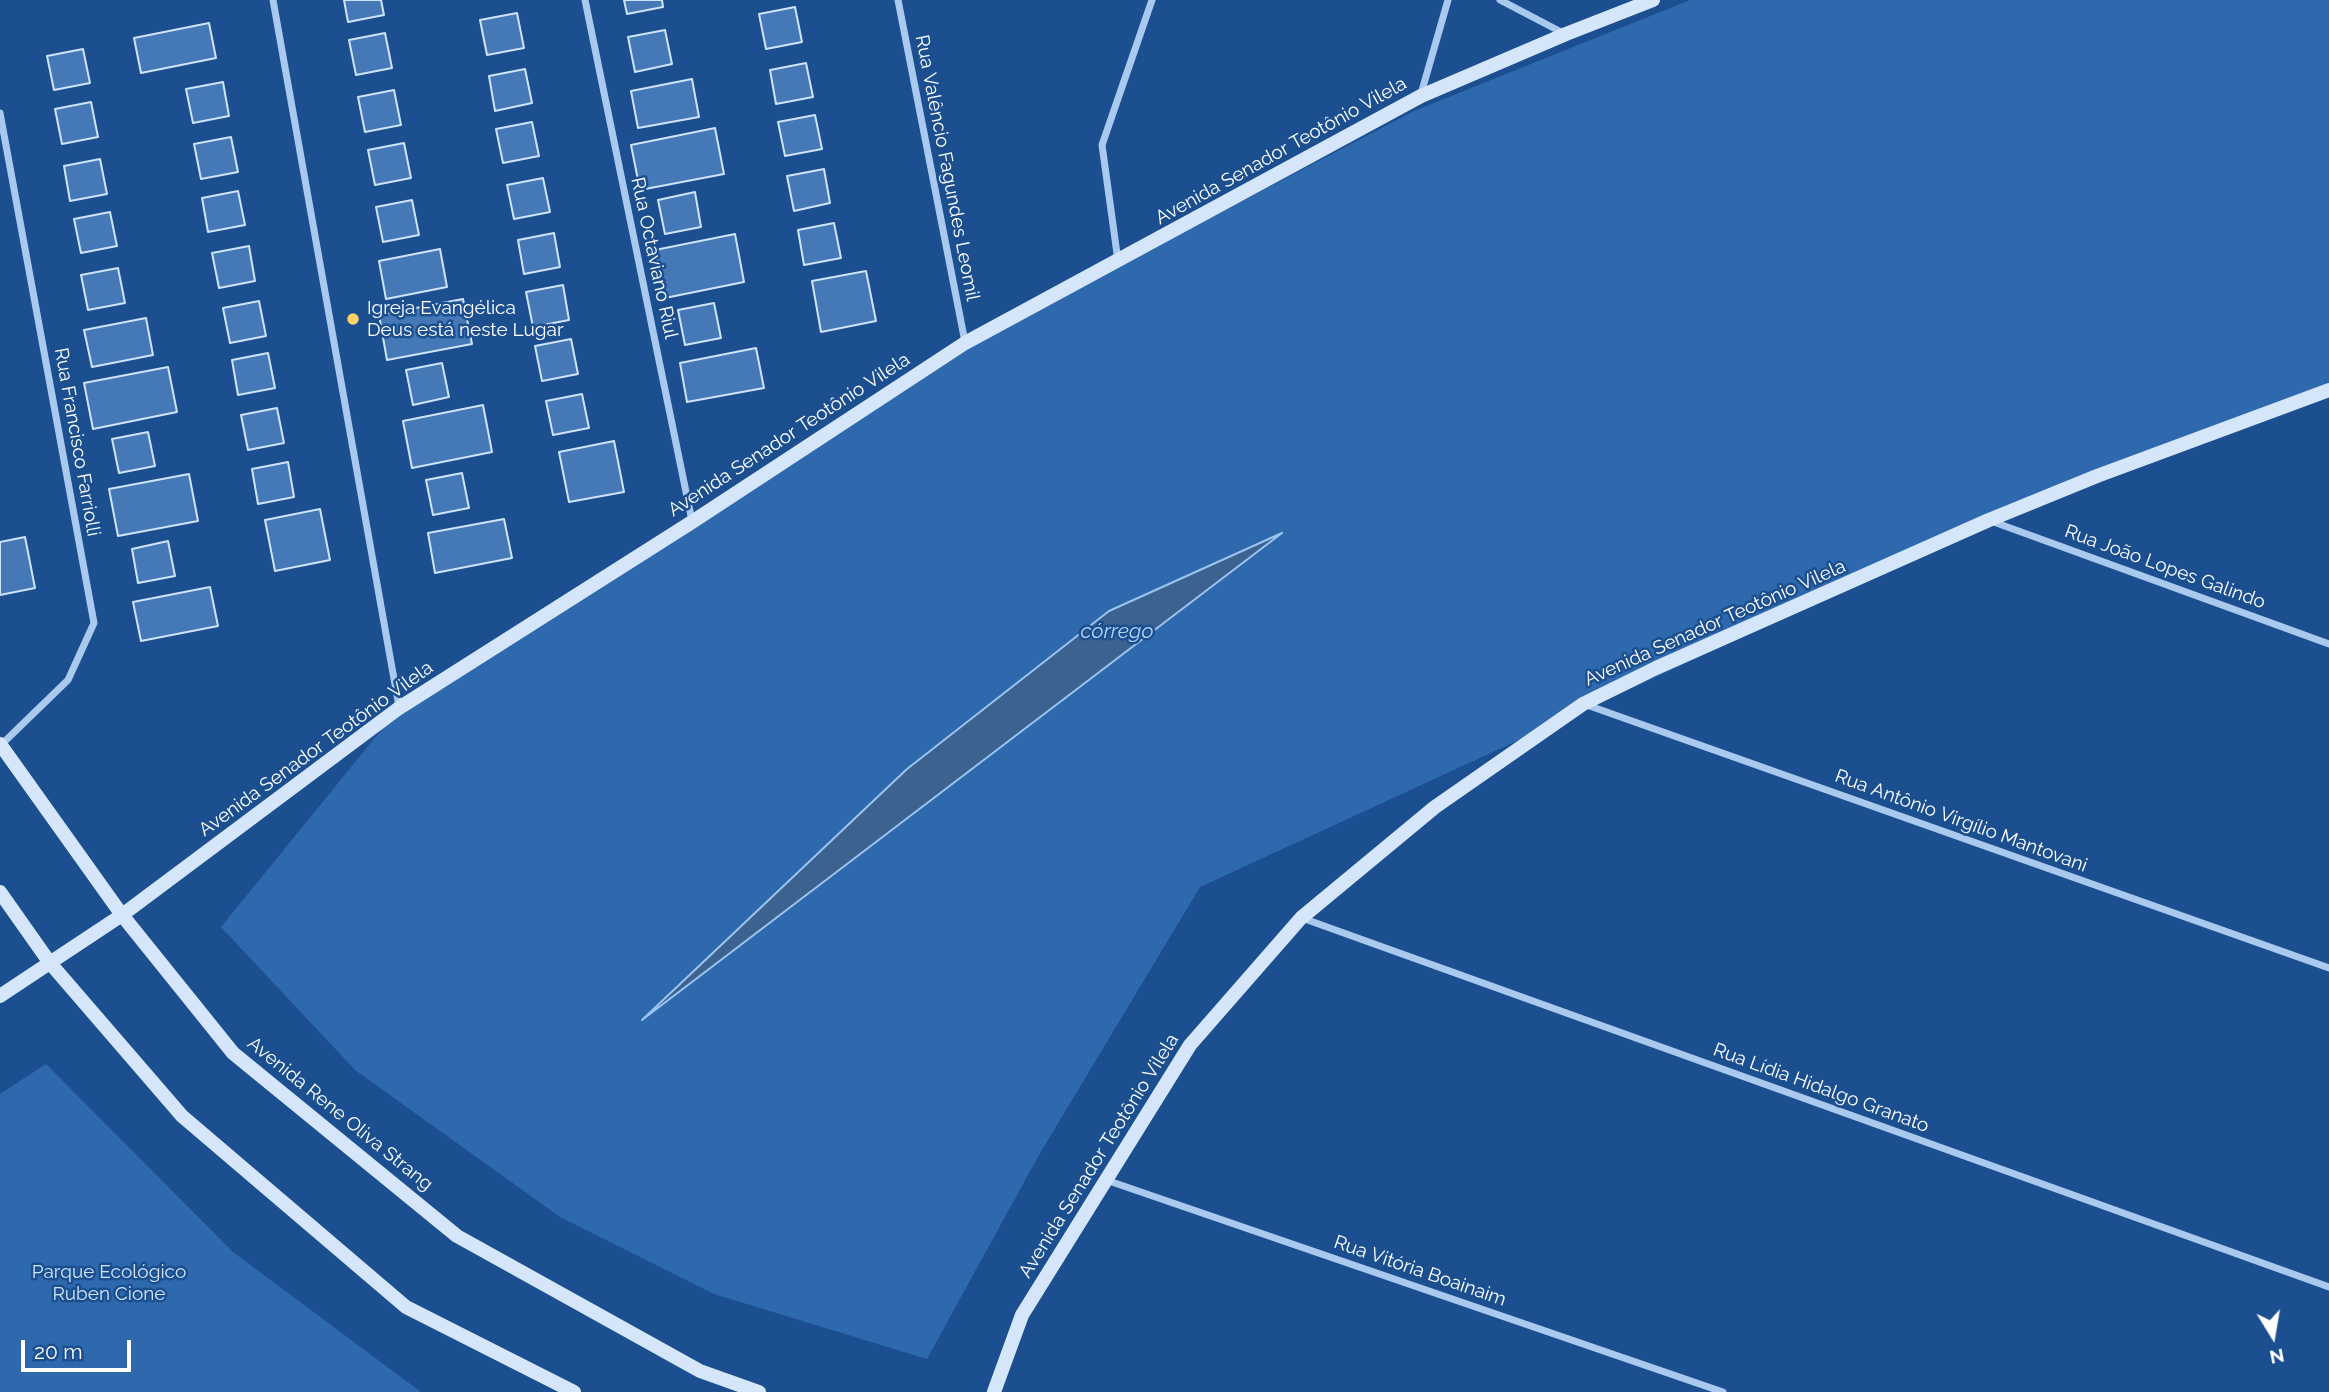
<!DOCTYPE html>
<html>
<head>
<meta charset="utf-8">
<style>
	body { margin:0 }
	#map { position:relative; width:2329px; height:1392px; overflow:hidden; background:#1b4f8f; font-family:Raleway,sans-serif }
	canvas { display:block }
	.north { position:absolute; left:2238px; top:1301px; width:70px; height:70px; -webkit-text-stroke:5px #1b4f8f; paint-order:stroke; rotate:169deg; font-size:19px; font-weight:700; line-height:28px; text-align:center; color:#fff }
	.north::after { content:''; display:block; margin:auto; width:24px; height:32px; background:#fff; clip-path:polygon(50% 0,100% 100%,50% 72%,0 100%) }
	.scale { position:absolute; left:21px; top:1340px; width:110px; height:32px; box-sizing:border-box; border:4px solid #fff; border-top:0; padding-left:9px; font-size:21px; line-height:24px; white-space:nowrap; color:#fff; -webkit-text-stroke:5px #1b4f8f; paint-order:stroke }
</style>
</head>
<body>
<div id="map">
<canvas width="2329" height="1392"></canvas>
<div class="north">N</div>
<div class="scale">20 m</div>
</div>
<script>
const ctx = document.querySelector('canvas').getContext('2d');
ctx.lineJoin = 'round';
function fill(path, color) { ctx.fillStyle = color; ctx.fill(path, 'evenodd'); }
const poly = rows => new Path2D(rows.map(r => 'M' + r).join(''));
function stroke(path, color, width, dash) { ctx.strokeStyle = color; ctx.lineWidth = width; ctx.lineCap = dash ? 'butt' : 'round'; ctx.setLineDash(dash || []); ctx.stroke(path); }
function drawText(font, color, halo, rows, align = 'center') {
  ctx.font = font + ' Raleway,sans-serif'; ctx.lineWidth = 5; ctx.setLineDash([]); ctx.textBaseline = 'middle'; ctx.strokeStyle = halo; ctx.fillStyle = color; for (const [text, x, y, turn = 0] of rows) {
    ctx.save(); ctx.translate(x, y); ctx.rotate((+turn || 0) * Math.PI / 180); ctx.textAlign = isNaN(turn) ? turn : align; if (halo) ctx.strokeText(text, 0, 0); ctx.fillText(text, 0, 0); ctx.restore();
  }
}
fill(poly([
	[1690,0,2329,0,2329,386,1992,522,1200,887,1039,1155,927,1359,714,1294,560,1217,355,1070,221,927,391,718,966,346,1414,111],
	[46,1064,233,1252,421,1392,0,1392,0,1094]
]), '#2e69ad');
const water = poly([
	[1282,533,642,1020,907,769,1109,611,1282,533]
]);
fill(water, '#3c6290');
stroke(water, '#9cc4f0', 2);
const building = poly([
	[344,0,381,0,384,15,348,22,344,0],
	[624,0,662,0,663,7,627,14,624,0],
	[795,7,802,42,766,49,759,14,795,7],
	[517,13,524,48,487,55,480,20,517,13],
	[209,23,216,58,141,73,134,38,209,23],
	[665,30,672,64,635,72,628,37,665,30],
	[385,33,392,68,356,75,349,40,385,33],
	[83,49,90,83,54,90,47,56,83,49],
	[806,63,813,97,776,104,770,70,806,63],
	[525,69,532,103,495,111,489,76,525,69],
	[692,79,699,117,638,128,631,91,692,79],
	[223,82,229,116,193,123,186,89,223,82],
	[394,90,401,125,365,132,358,97,394,90],
	[91,102,98,137,62,144,55,109,91,102],
	[815,115,822,149,785,156,778,122,815,115],
	[532,122,539,156,503,163,496,129,532,122],
	[715,128,724,174,640,190,631,145,715,128],
	[231,137,238,172,201,179,194,144,231,137],
	[404,143,411,178,375,185,368,150,404,143],
	[100,159,107,194,70,201,64,166,100,159],
	[824,169,830,203,794,211,787,176,824,169],
	[543,178,550,212,514,219,507,185,543,178],
	[238,191,245,225,208,232,202,198,238,191],
	[695,192,701,227,665,234,658,200,695,192],
	[412,200,419,235,383,242,376,207,412,200],
	[110,212,117,246,81,253,74,219,110,212],
	[834,223,841,258,804,265,798,230,834,223],
	[554,233,560,267,524,274,518,240,554,233],
	[735,234,744,282,665,298,655,250,735,234],
	[249,246,255,281,219,288,212,253,249,246],
	[440,249,447,287,386,299,379,261,440,249],
	[118,268,125,303,88,310,81,275,118,268],
	[866,271,876,321,821,332,812,281,866,271],
	[563,285,569,320,533,327,526,292,563,285],
	[463,299,472,344,387,360,379,315,463,299],
	[259,301,266,336,230,343,223,308,259,301],
	[714,303,721,338,685,345,678,310,714,303],
	[146,318,153,355,92,367,84,330,146,318],
	[571,339,578,374,542,381,535,346,571,339],
	[756,348,764,388,687,402,680,363,756,348],
	[268,353,275,388,238,395,232,360,268,353],
	[442,363,449,397,413,405,406,370,442,363],
	[168,367,177,412,93,429,84,383,168,367],
	[582,394,589,428,553,435,546,401,582,394],
	[483,405,492,452,412,468,403,421,483,405],
	[277,408,284,443,248,450,241,415,277,408],
	[148,432,155,466,119,473,112,439,148,432],
	[614,441,624,492,569,502,559,452,614,441],
	[288,462,294,497,258,504,252,469,288,462],
	[462,473,469,508,433,515,426,480,462,473],
	[189,474,198,521,118,536,109,489,189,474],
	[320,509,330,560,275,571,265,520,320,509],
	[504,519,512,558,435,573,428,533,504,519],
	[25,537,35,588,0,595,0,542,25,537],
	[168,541,175,576,138,583,132,549,168,541],
	[210,587,218,626,141,641,133,602,210,587]
]);
fill(building, '#4478b7');
stroke(building, '#cfe3fa', 2);
stroke(poly([
	[273,0,399,707],
	[585,0,692,521],
	[898,0,965,342],
	[1500,0,1565,34],
	[1421,94,1448,0],
	[0,113,94,623,68,680,1,745],
	[1118,261,1102,145,1152,0],
	[1991,521,2329,644],
	[1584,704,2329,968],
	[1302,918,2329,1287],
	[1106,1180,1723,1392]
]), '#a9c9ee', 7);
stroke(poly([
	[0,744,122,915,233,1053,457,1236,700,1371,759,1392],
	[0,892,50,963,182,1116,406,1307,574,1392],
	[0,996,122,915,399,708,692,522,965,343,1421,96,1566,34,1653,0],
	[994,1392,1022,1315,1190,1045,1301,918,1435,807,1583,704,1656,668,1989,520,2097,476,2329,390]
]), '#d6e6fa', 14);
for (const [x, y, r, color] of [
	[353,319,7,"#ffd166"]
]) { const dot = new Path2D(); dot.arc(x, y, r, 0, 2 * Math.PI); ctx.fillStyle = color; ctx.fill(dot); stroke(dot, '#1b4f8f', 2.5); }
drawText('19px', '#fff', '#1b4f8f', [
	["Avenida Senador Teotônio Vilela",1281,151,-29],
	["Rua Valêncio Fagundes Leomil",947,168,79],
	["Rua Octaviano Riul",654,258,78],
	["Avenida Senador Teotônio Vilela",789,435,-33],
	["Rua Francisco Farriolli",77,442,80],
	["Rua João Lopes Galindo",2165,567,20],
	["Avenida Senador Teotônio Vilela",1715,623,-24],
	["Avenida Senador Teotônio Vilela",316,749,-36],
	["Rua Antônio Virgílio Mantovani",1961,821,20],
	["Rua Lídia Hidalgo Granato",1821,1088,20],
	["Avenida Rene Oliva Strang",340,1114,39],
	["Avenida Senador Teotônio Vilela",1099,1156,-58],
	["Rua Vitória Boainaim",1420,1271,19]
]);
drawText('19px', '#fff', '#1b4f8f', [
	["Igreja Evangélica",367,308],
	["Deus está neste Lugar",367,330]
], 'left');
drawText('19px', '#cfe3fa', '#1b4f8f', [
	["Parque Ecológico",109,1272],
	["Ruben Cione",109,1294]
]);
drawText('italic 21px', '#b5d3f5', '#1b4f8f', [
	["córrego",1117,632]
]);
</script>
</body>
</html>
